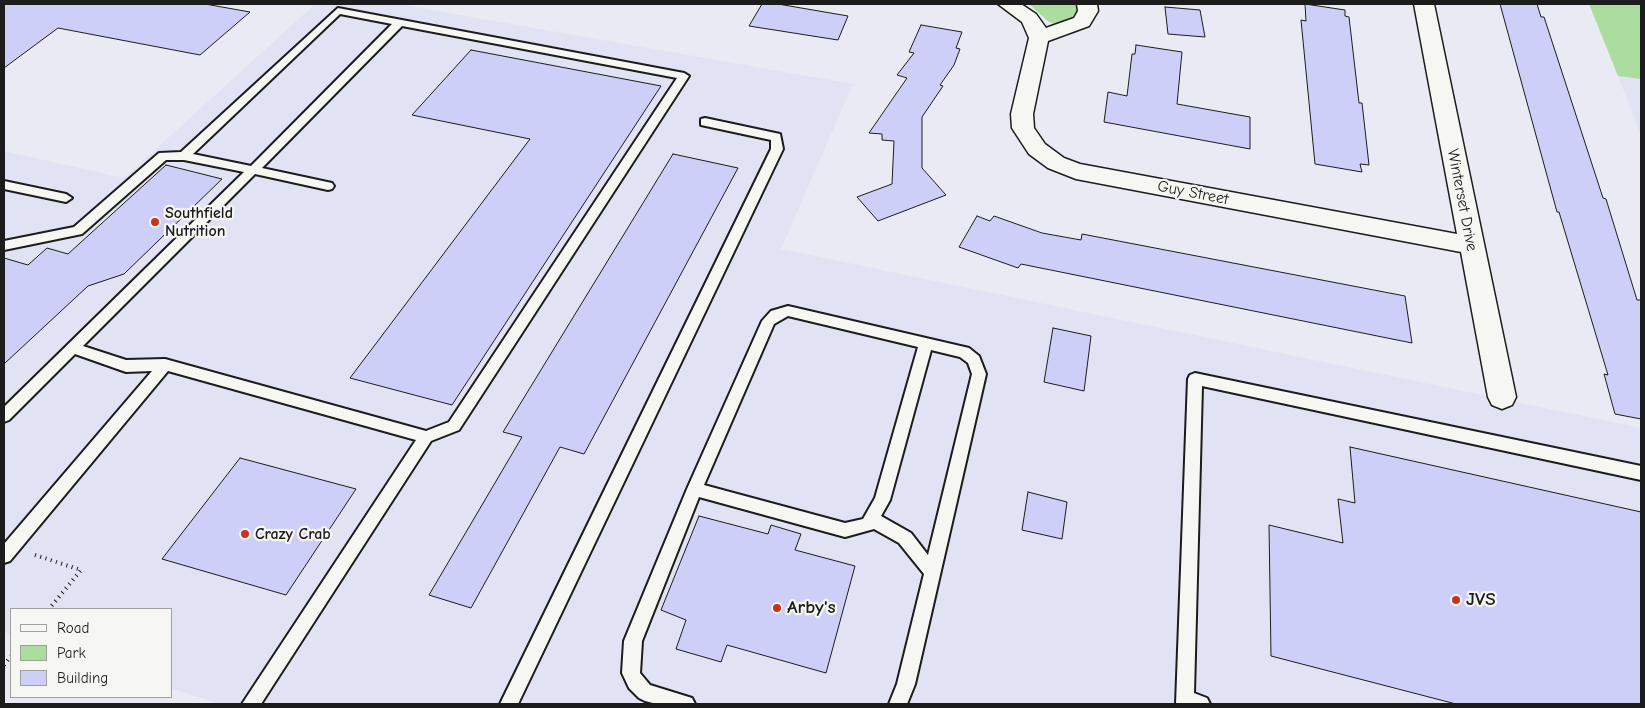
<!DOCTYPE html>
<html>
<head>
<meta charset="utf-8">
<style>
	body { margin:0 }
	#map { position:relative; width:1645px; height:708px; overflow:hidden; background:#eaeaf4; font-family:"Comic Neue",sans-serif }
	canvas { display:block }
	.frame { position:absolute; inset:0; border:5px solid #1c1c1c; pointer-events:none }
	.legend { position:absolute; left:10px; top:608px; width:162px; height:90px; box-sizing:border-box; background:#f6f6f2; border:1px solid #9f9f9c; margin:0; padding:6px 9px; list-style:none; font-size:15px; color:#1c1c1c }
	.legend li { display:flex; align-items:center; gap:10px; height:25px }
	.legend b { width:25px; border:1px solid #9f9f9c }
</style>
</head>
<body>
<div id="map">
<canvas width="1645" height="708"></canvas>
<div class="frame"></div>
<ul class="legend">
<li><b style="height:6px;background:#f6f6f2"></b>Road</li>
<li><b style="height:14px;background:#abdd9f"></b>Park</li>
<li><b style="height:14px;background:#cecff8"></b>Building</li>
</ul>
</div>
<script>
const ctx = document.querySelector('canvas').getContext('2d');
ctx.lineJoin = 'round';
function fill(path, color) { ctx.fillStyle = color; ctx.fill(path, 'evenodd'); }
const poly = rows => new Path2D(rows.map(r => 'M' + r).join(''));
function stroke(path, color, width, dash) { ctx.strokeStyle = color; ctx.lineWidth = width; ctx.lineCap = dash ? 'butt' : 'round'; ctx.setLineDash(dash || []); ctx.stroke(path); }
function drawText(font, color, halo, rows, align = 'center') {
  ctx.font = font + ' "Comic Neue",sans-serif'; ctx.lineWidth = 4.5; ctx.setLineDash([]); ctx.textBaseline = 'middle'; ctx.strokeStyle = halo; ctx.fillStyle = color; for (const [text, x, y, turn = 0] of rows) {
    ctx.save(); ctx.translate(x, y); ctx.rotate((+turn || 0) * Math.PI / 180); ctx.textAlign = isNaN(turn) ? turn : align; if (halo) ctx.strokeText(text, 0, 0); ctx.fillText(text, 0, 0); ctx.restore();
  }
}
fill(poly([
	[315,4,398,4,853,84,781,249,1641,428,1641,704,219,704,171,688,171,609,11,609,11,634,4,632,4,151,124,178],
	[1618,76,1641,79,1641,135]
]), '#e2e2f5');
fill(poly([
	[1029,4,1076,4,1077,11,1069,20,1055,24,1049,22],
	[1589,4,1641,4,1641,79,1618,76]
]), '#abdd9f');
const building = poly([
	[4,4,205,4,250,12,200,55,58,28,4,68,4,4],
	[762,4,778,4,848,16,838,40,749,26,762,4],
	[1305,4,1345,10,1345,16,1349,17,1359,103,1362,103,1369,165,1360,164,1362,172,1315,164,1301,20,1306,21,1305,4],
	[1500,4,1537,4,1541,17,1544,17,1603,198,1606,199,1637,300,1641,300,1641,419,1615,414,1604,374,1608,375,1559,212,1557,212,1500,4],
	[1165,7,1200,10,1205,37,1168,34,1165,7],
	[921,25,962,32,956,48,960,49,954,65,940,85,943,86,922,117,922,168,946,195,878,221,857,197,892,184,894,141,882,140,882,134,869,133,907,78,897,75,914,53,909,52,921,25],
	[1136,45,1182,52,1177,104,1250,117,1250,149,1104,122,1108,92,1127,96,1132,54,1135,54,1136,45],
	[471,50,661,86,452,405,350,378,530,139,412,115,471,50],
	[673,154,738,168,584,454,560,447,471,608,429,595,522,437,503,432,673,154],
	[166,165,222,179,124,274,88,286,4,364,4,258,28,265,47,248,68,254,166,165],
	[977,216,990,221,994,216,1042,233,1081,240,1082,234,1405,296,1412,343,1021,264,1018,268,959,247,977,216],
	[1053,328,1091,336,1084,391,1044,382,1053,328],
	[1350,447,1641,512,1641,704,1456,704,1271,656,1269,525,1343,543,1338,499,1355,503,1350,447],
	[240,458,356,489,286,595,162,559,240,458],
	[1028,492,1067,502,1062,539,1022,530,1028,492],
	[699,516,768,534,771,525,801,534,795,550,855,566,826,673,727,645,721,662,676,649,686,620,661,610,699,516]
]);
fill(building, '#cecff8');
stroke(building, '#1c1c1c', 1);
const lane = poly([
	[338,8,684,73,689,76,459,430,431,441,261,704,242,704,416,440,168,371,10,561,4,563,4,544,152,371,126,372,75,354,9,420,4,422,4,407,244,172,184,160,166,160,82,234,4,250,4,241,74,227,159,153,181,152,338,8],
	[340,14,392,24,251,166,193,154,340,14],
	[402,26,677,78,449,422,426,431,165,359,126,360,83,346,255,174,328,190,332,189,334,186,332,183,262,168,402,26],
	[705,118,780,134,783,149,518,704,500,704,771,149,771,140,701,125,701,119,705,118],
	[4,181,66,194,72,198,66,202,4,189,4,181],
	[788,306,969,348,979,356,986,374,915,684,907,704,889,704,897,684,924,574,899,543,874,529,845,537,699,497,642,641,640,673,650,685,692,698,695,704,657,704,645,701,639,698,629,688,622,673,624,641,687,489,762,321,771,311,788,306],
	[788,316,918,347,875,498,863,519,845,523,704,485,774,324,788,316],
	[931,350,960,357,968,363,972,374,928,555,911,533,881,516,890,500,931,350],
	[1195,373,1641,466,1641,480,1202,386,1194,693,1207,698,1210,704,1176,704,1188,379,1190,375,1195,373]
]);
const street = poly([
	[998,4,1021,4,1036,14,1046,28,1074,18,1078,11,1077,4,1097,4,1098,11,1089,26,1048,41,1033,114,1034,128,1045,144,1064,158,1080,164,1457,234,1414,4,1434,4,1516,397,1512,405,1502,409,1492,405,1488,397,1461,252,1076,179,1048,168,1029,154,1012,128,1011,114,1029,38,1022,22,998,4]
]);
stroke(lane, '#1c1c1c', 4);
stroke(street, '#1c1c1c', 3);
stroke(poly([
	[35,555,81,570,49,609],
	[4,665,11,656]
]), '#1c1c1c', 4, [1, 4.5]);
fill(lane, '#f6f6f2');
fill(street, '#f6f6f2');
for (const [x, y, r, color] of [
	[155,222,5,"#c8321e"],
	[245,534,5,"#c8321e"],
	[1456,600,5,"#c8321e"],
	[777,608,5,"#c8321e"]
]) { const dot = new Path2D(); dot.arc(x, y, r, 0, 2 * Math.PI); ctx.fillStyle = color; ctx.fill(dot); stroke(dot, '#f6f6f2', 2); }
drawText('16px', '#1c1c1c', '#f6f6f2', [
	["Guy Street",1193,193,11],
	["Winterset Drive",1462,200,79]
]);
drawText('bold 16px', '#1c1c1c', '#f6f6f2', [
	["Southfield",165,213],
	["Nutrition",165,231],
	["Crazy Crab",255,534]
], 'left');
drawText('bold 19px', '#1c1c1c', '#f6f6f2', [
	["JVS",1466,600],
	["Arby's",787,608]
], 'left');
</script>
</body>
</html>
